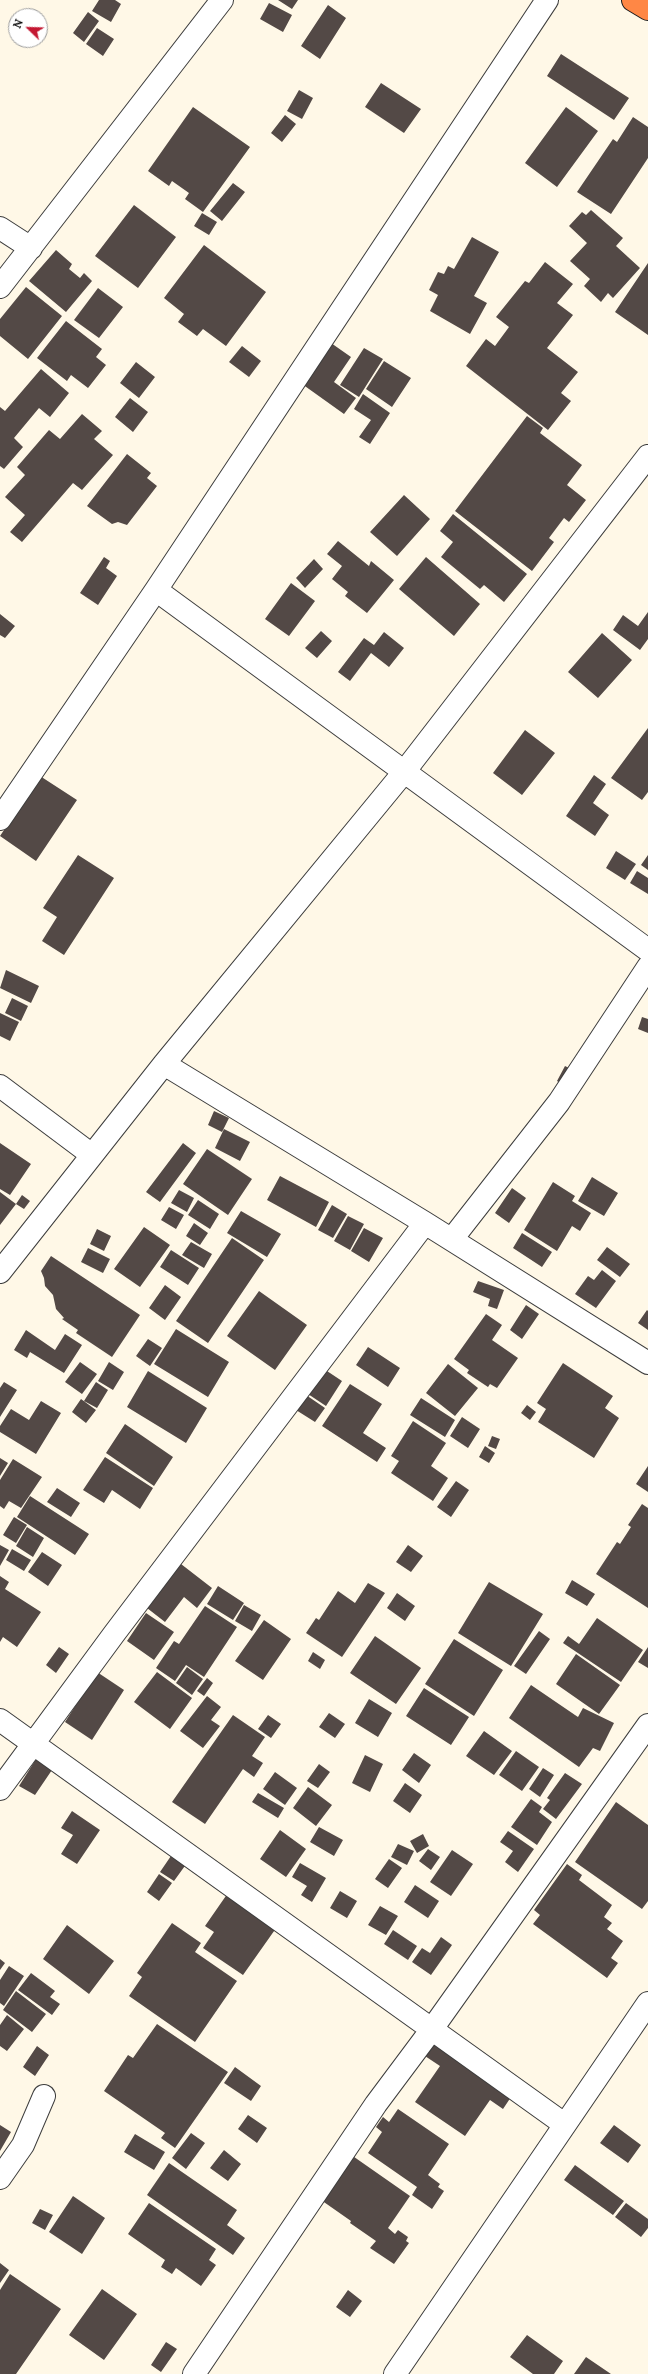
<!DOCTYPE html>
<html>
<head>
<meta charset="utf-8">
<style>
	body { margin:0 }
	#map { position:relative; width:648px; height:2374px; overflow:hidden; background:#fff8e7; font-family:Lora,serif }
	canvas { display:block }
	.north { position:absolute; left:8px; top:8px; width:40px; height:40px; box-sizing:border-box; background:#fff; border:1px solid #9d9d9d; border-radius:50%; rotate:293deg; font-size:11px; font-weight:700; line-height:16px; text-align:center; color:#0a0a0a }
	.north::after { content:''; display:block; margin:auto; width:14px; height:18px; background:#c41832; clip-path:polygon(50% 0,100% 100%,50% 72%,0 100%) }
</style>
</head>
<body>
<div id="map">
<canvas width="648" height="2374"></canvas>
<div class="north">N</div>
</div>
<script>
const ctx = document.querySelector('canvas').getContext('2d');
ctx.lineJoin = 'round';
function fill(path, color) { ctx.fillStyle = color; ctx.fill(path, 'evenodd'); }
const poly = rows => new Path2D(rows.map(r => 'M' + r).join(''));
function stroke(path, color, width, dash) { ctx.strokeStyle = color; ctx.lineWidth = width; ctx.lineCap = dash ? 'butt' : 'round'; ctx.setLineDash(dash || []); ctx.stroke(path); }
fill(poly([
	[99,0,115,0,121,4,111,22,92,11],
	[278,0,298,0,292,9],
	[269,3,292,15,283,32,260,19],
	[328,5,346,18,320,59,301,46],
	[88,12,99,21,84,42,73,33],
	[97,28,114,39,103,56,86,44],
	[561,54,629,98,614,120,547,76],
	[381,83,421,109,404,133,365,107],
	[299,90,313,98,302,119,287,111],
	[193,107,250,147,203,212,185,199,189,193,172,181,169,186,148,171],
	[566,107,598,131,557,187,525,163],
	[285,115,296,124,282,142,271,133],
	[633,117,648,127,648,158,611,214,577,192,613,139,617,142],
	[233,183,245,192,222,221,210,211],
	[134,205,176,237,138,288,95,256],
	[591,210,623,238,616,246,640,268,613,298,608,293,601,302,584,286,590,279,570,261,587,243,569,226,582,212,586,215],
	[202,213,217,222,209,235,194,226],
	[472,237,499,252,474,296,487,303,470,334,430,311,438,295,429,290,438,272,444,274,448,266,454,269],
	[204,245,266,292,226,346,203,329,197,336,178,322,184,314,164,298],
	[56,250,72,264,69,269,80,278,84,273,92,281,66,312,29,281],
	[545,262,573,284,557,303,573,315,547,348,578,372,561,393,571,401,548,430,466,366,486,339,495,346,509,327,496,317,525,281,529,283],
	[648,263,648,335,615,312],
	[26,287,62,316,28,359,0,336,0,319],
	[98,288,123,307,99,338,74,320],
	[66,321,102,349,96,357,106,365,88,388,71,375,67,381,37,358],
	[331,343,351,357,334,382,356,398,344,414,302,384],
	[242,346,261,361,249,377,229,362],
	[364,348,383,359,359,397,340,385],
	[384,361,411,378,392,407,366,389],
	[136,362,155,377,139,398,120,383],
	[41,369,69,393,50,417,39,408,14,438,23,447,4,469,0,466,0,407,5,411],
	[363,394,390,413,370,444,359,437,371,420,354,409],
	[130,398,148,412,133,432,115,417],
	[82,414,102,431,94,439,113,455,82,490,73,483,22,542,10,532,25,515,5,497,25,475,17,467,49,430,60,439],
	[527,416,543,428,540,433,582,465,567,485,586,500,569,522,564,518,549,538,554,542,532,571,455,511],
	[127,454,151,473,147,478,157,486,127,525,118,522,112,524,87,506],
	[404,495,430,519,397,556,370,532],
	[453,514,527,574,504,602,484,585,480,589,441,557,453,542,440,531],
	[338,541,369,566,371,561,394,580,367,613,345,596,348,592,332,579,342,566,327,554],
	[104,557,110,561,106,568,117,576,98,605,80,593],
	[426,557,480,604,454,636,399,589],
	[314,559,323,569,305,588,296,578],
	[291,583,315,601,289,636,265,619],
	[648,612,648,639,640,650,613,630,623,615,638,626],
	[0,614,15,626,5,638,0,635],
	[321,631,332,641,317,658,305,648],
	[384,632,404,648,389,667,371,653,350,681,338,672,364,638,374,645],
	[602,633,632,660,598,698,568,672],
	[648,728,648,792,642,800,611,778],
	[525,730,555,753,522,795,493,773],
	[594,775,606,784,593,803,609,815,595,836,566,816],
	[40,776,77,800,36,861,0,836],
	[616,851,636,864,625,880,606,868],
	[78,855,114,878,64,955,42,941,57,917,43,908],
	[648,855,648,870,641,865],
	[637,871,648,878,648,894,630,883],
	[6,970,39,986,31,1003,0,988],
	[12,998,28,1006,21,1021,5,1013],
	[0,1013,19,1022,10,1041,0,1036],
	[642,1017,648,1019,648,1033,638,1029],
	[565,1066,573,1070,565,1086,557,1081],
	[214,1111,229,1118,222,1132,208,1125],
	[224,1129,250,1142,240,1161,215,1148],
	[0,1143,31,1164,10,1195,0,1189],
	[183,1143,196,1153,160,1202,146,1192],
	[207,1149,252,1179,228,1215,183,1184],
	[280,1176,329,1202,316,1227,267,1200],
	[592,1177,618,1193,604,1216,578,1201],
	[553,1182,575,1196,572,1201,591,1213,580,1231,572,1226,557,1251,524,1230],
	[512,1188,526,1198,509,1223,495,1213],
	[179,1190,194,1198,187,1212,171,1203],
	[0,1192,16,1204,0,1225],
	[22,1195,30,1201,24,1209,16,1204],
	[198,1200,219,1214,210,1229,188,1215],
	[332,1205,347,1214,333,1238,318,1230],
	[169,1207,184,1215,176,1229,161,1220],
	[241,1211,281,1234,267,1257,227,1233],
	[348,1216,364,1224,350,1250,334,1241],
	[194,1223,208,1233,200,1245,186,1236],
	[144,1227,170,1245,140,1287,114,1269],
	[364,1228,383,1238,369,1262,351,1251],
	[97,1229,111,1236,104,1251,90,1244],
	[522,1233,552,1252,542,1267,513,1248],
	[232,1238,264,1260,208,1343,176,1321],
	[191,1242,212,1254,204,1268,182,1255],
	[607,1247,630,1264,620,1277,597,1260],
	[88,1248,110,1259,103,1273,81,1262],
	[171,1250,199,1268,188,1285,160,1267],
	[51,1256,140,1315,112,1357,76,1333,78,1330,62,1319,64,1318,56,1309,53,1295,45,1286,44,1278,41,1271],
	[602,1270,616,1281,596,1308,575,1294,588,1276,594,1280],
	[478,1281,504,1290,497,1309,488,1306,490,1299,473,1292],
	[165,1285,181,1297,165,1320,149,1308],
	[259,1291,307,1325,275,1370,227,1336],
	[526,1305,539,1314,522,1339,510,1330],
	[647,1310,648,1311,648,1330,638,1323],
	[486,1314,502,1325,492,1340,518,1358,497,1388,490,1384,488,1387,467,1373,469,1370,454,1359],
	[176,1329,229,1362,208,1397,154,1364],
	[26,1330,55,1350,65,1334,82,1345,64,1373,30,1352,27,1358,14,1350],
	[148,1339,162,1348,150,1366,136,1356],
	[368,1347,400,1368,388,1387,356,1365],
	[80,1362,97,1374,82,1394,65,1382],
	[109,1362,124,1372,113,1390,98,1381],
	[563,1363,613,1396,605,1408,619,1418,594,1458,538,1422,546,1409,537,1403],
	[448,1364,478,1388,455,1416,426,1393],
	[324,1369,342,1381,326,1406,308,1394],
	[148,1371,207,1408,186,1443,127,1407],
	[4,1382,17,1390,0,1417,0,1388],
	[96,1382,108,1390,97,1408,84,1401],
	[350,1384,382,1404,363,1433,386,1448,377,1462,322,1426],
	[306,1395,325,1408,315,1422,296,1410],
	[421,1398,455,1420,445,1437,410,1415],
	[81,1399,96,1410,86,1423,72,1412],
	[41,1401,61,1413,36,1454,0,1432,0,1426,11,1409,29,1420],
	[527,1405,536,1412,530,1420,521,1413],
	[462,1417,480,1429,468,1448,450,1436],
	[413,1421,446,1443,431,1466,448,1478,433,1501,391,1473,399,1461,391,1456],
	[125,1424,173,1457,154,1486,106,1453],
	[492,1436,500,1439,496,1449,488,1446],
	[485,1446,495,1453,489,1463,479,1457],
	[105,1457,153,1488,140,1509,112,1490,104,1503,83,1490],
	[0,1458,8,1463,0,1476],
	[13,1459,42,1477,21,1508,9,1501,4,1509,0,1506,0,1480],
	[648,1466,648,1492,636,1484],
	[456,1481,469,1490,451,1517,437,1507],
	[57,1488,80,1503,71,1517,47,1502],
	[30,1496,89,1534,75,1555,17,1517],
	[642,1504,648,1508,648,1608,596,1574,617,1542,620,1544,631,1527,628,1525],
	[14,1517,27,1525,16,1543,3,1535],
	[27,1527,44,1538,33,1557,16,1546],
	[0,1545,9,1550,0,1566],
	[408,1545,423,1556,411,1572,396,1562],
	[12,1549,31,1560,24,1571,6,1560],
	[42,1552,62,1565,48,1586,28,1572],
	[181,1564,212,1588,197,1608,184,1597,165,1622,147,1608],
	[0,1576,9,1582,5,1589,41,1612,17,1647,3,1637,0,1642],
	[572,1580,595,1594,587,1606,565,1593],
	[489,1582,543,1614,511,1666,458,1633],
	[368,1583,385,1593,342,1657,306,1633,316,1618,319,1620,338,1591,355,1603],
	[218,1586,244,1603,233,1620,207,1604],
	[397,1593,415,1606,405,1621,387,1608],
	[244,1605,261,1615,252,1631,235,1621],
	[205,1606,237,1627,204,1677,186,1665,175,1681,156,1668,174,1641,179,1644],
	[146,1613,174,1632,154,1660,127,1641],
	[597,1618,643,1650,621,1682,563,1643,568,1636,579,1644],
	[264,1620,291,1639,263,1680,235,1661],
	[539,1631,550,1639,526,1674,514,1666],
	[375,1636,421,1668,396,1704,350,1673],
	[454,1639,503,1670,474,1716,425,1684],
	[59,1647,69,1654,56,1673,46,1665],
	[648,1647,648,1668,638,1662],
	[313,1652,325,1660,320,1669,308,1661],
	[576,1654,620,1685,599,1714,556,1684],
	[187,1667,203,1679,192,1695,176,1683],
	[97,1672,124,1690,92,1740,65,1722],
	[157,1672,192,1698,170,1729,134,1702],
	[207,1678,213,1683,204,1696,197,1691],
	[531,1685,575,1715,578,1717,583,1708,614,1723,600,1751,593,1748,579,1767,509,1718],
	[424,1688,469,1717,451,1745,406,1716],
	[207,1696,221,1707,211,1720,220,1726,203,1748,180,1731],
	[369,1699,392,1713,378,1737,355,1723],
	[329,1713,345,1724,335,1738,319,1727],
	[233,1715,265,1737,252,1756,263,1763,254,1777,243,1769,205,1824,172,1802],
	[268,1715,281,1724,271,1738,258,1729],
	[484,1731,512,1751,494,1775,466,1756],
	[516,1751,539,1767,522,1791,499,1775],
	[414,1753,431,1765,419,1783,402,1770],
	[365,1755,383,1764,370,1792,352,1783],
	[38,1756,54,1767,35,1795,19,1786],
	[319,1764,330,1772,318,1788,307,1781],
	[543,1768,554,1775,540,1797,529,1789],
	[275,1772,297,1788,285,1805,263,1789],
	[565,1773,582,1784,556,1819,543,1809,550,1800,547,1798],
	[405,1783,422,1795,410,1813,393,1801],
	[308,1787,332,1805,316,1826,293,1808],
	[258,1793,284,1808,278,1818,252,1802],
	[531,1799,542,1807,539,1812,552,1822,537,1845,511,1827],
	[616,1802,648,1825,648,1901,642,1909,575,1862],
	[72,1811,100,1830,77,1864,61,1854,73,1835,61,1828],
	[319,1827,343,1840,334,1856,310,1842],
	[280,1830,306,1849,286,1877,260,1859],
	[508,1831,534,1849,518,1872,505,1862,513,1851,500,1842],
	[423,1834,429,1846,417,1853,410,1841],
	[398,1844,414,1851,407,1865,391,1857],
	[428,1849,440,1857,431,1870,419,1861],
	[452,1850,473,1864,451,1896,430,1882],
	[173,1853,187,1863,174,1881,160,1872],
	[389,1859,402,1868,388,1888,375,1879],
	[300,1863,326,1878,312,1902,301,1895,307,1886,292,1877],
	[567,1864,582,1875,579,1880,612,1905,604,1917,612,1923,607,1929,623,1941,611,1958,618,1963,607,1978,533,1924,540,1915,534,1910],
	[159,1874,172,1883,159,1901,147,1892],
	[415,1885,439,1901,428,1918,404,1902],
	[230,1890,279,1924,243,1975,203,1948,214,1932,205,1926],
	[340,1891,357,1901,347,1918,330,1908],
	[380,1906,398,1916,386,1935,368,1925],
	[172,1923,201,1943,195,1952,237,1981,195,2042,129,1996,142,1977,137,1973],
	[67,1925,114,1961,89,1994,43,1959],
	[393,1930,417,1946,408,1960,384,1944],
	[441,1937,452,1945,431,1975,412,1962,422,1948,430,1953],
	[0,1959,5,1963,0,1970],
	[9,1966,24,1976,4,2006,0,2003,0,1980],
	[31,1973,55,1991,50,1997,60,2004,52,2015,18,1990],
	[16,1991,46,2014,32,2032,3,2010],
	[7,2015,24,2029,7,2051,0,2046,0,2025],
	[157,2024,228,2072,175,2148,161,2138,165,2133,104,2091,128,2055,133,2058],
	[436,2041,513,2094,503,2109,490,2100,465,2136,415,2102,440,2066,425,2056],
	[37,2046,49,2055,35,2076,23,2067],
	[235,2067,261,2086,251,2101,224,2083],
	[398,2109,449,2144,428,2175,440,2184,438,2187,444,2191,432,2209,412,2195,417,2187,368,2153,382,2132,376,2127,383,2117,389,2122],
	[248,2115,267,2128,257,2143,238,2129],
	[0,2125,11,2132,0,2151],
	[614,2125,641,2145,628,2163,600,2143],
	[191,2133,205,2143,186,2169,172,2158],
	[135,2134,165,2152,154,2170,124,2152],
	[224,2150,241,2164,228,2181,210,2168],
	[347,2152,410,2196,388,2228,395,2234,398,2230,408,2237,406,2241,409,2243,394,2264,370,2248,376,2241,350,2223,351,2221,321,2200],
	[169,2163,237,2210,227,2225,245,2238,233,2255,147,2195],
	[575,2165,624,2201,613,2215,564,2180],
	[73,2196,105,2218,82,2254,49,2232],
	[149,2203,216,2249,209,2260,216,2265,201,2286,176,2268,172,2274,161,2267,165,2260,128,2234],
	[626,2203,648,2219,648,2228,641,2237,615,2217],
	[40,2209,53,2215,45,2230,32,2223],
	[0,2263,9,2270,0,2283],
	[10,2274,61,2309,16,2374,0,2374,0,2290],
	[102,2289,137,2314,104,2360,69,2335],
	[348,2290,362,2301,350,2317,336,2307],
	[527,2335,563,2361,554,2374,533,2374,510,2357],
	[166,2342,177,2349,161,2372,151,2365],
	[586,2357,611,2374,574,2374]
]), '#534946');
const street = poly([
	[0,228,31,248],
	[0,287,222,0],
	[156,590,648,950],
	[0,819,156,590,547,0],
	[164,1064,425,1223,648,1363],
	[0,1086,92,1155],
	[452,1239,559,1102,648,967],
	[0,1272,164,1064,404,772,648,456],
	[0,1720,564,2124],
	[0,1789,114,1634,425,1223],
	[0,2178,23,2145,44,2096],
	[194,2374,376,2104,432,2029,648,1725],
	[395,2374,648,2003]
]);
const highway = poly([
	[633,0,648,9]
]);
stroke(street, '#3d3d3d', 24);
stroke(highway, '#1b1b1b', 24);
stroke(street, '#fff', 22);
stroke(highway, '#ff8745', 22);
</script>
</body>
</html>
